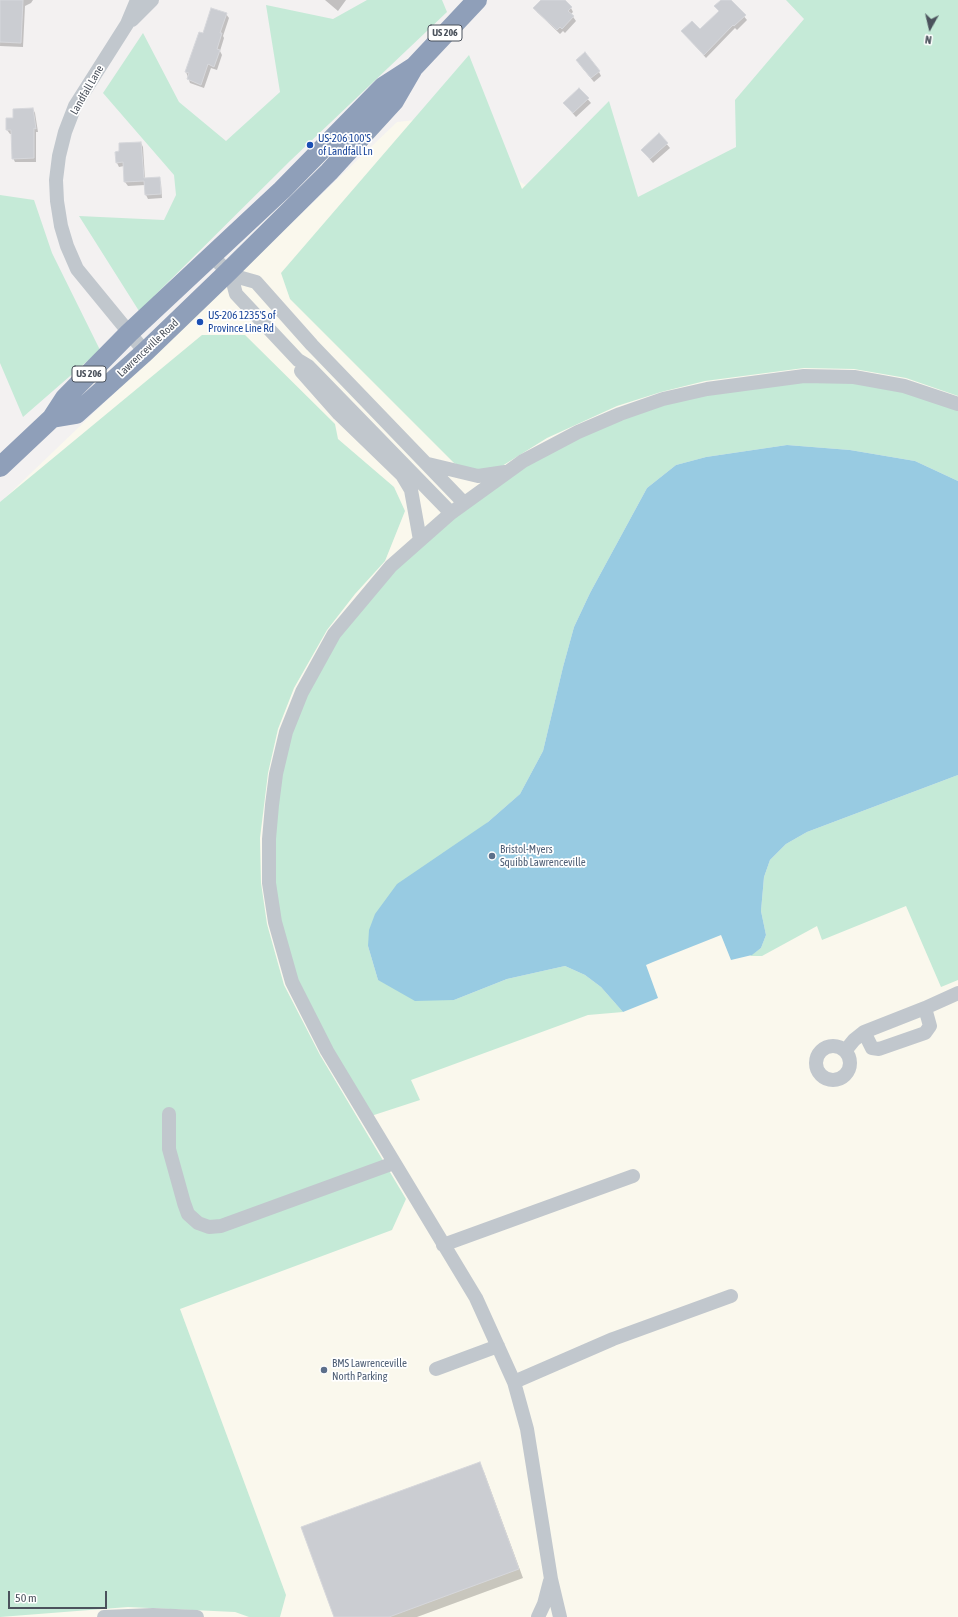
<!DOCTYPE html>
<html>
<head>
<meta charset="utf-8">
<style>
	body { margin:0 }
	#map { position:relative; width:958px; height:1617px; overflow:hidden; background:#f3f1f1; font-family:"Asap Condensed",sans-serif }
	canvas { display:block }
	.north { position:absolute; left:910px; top:8px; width:40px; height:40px; -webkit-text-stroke:3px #fff; paint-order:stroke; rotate:188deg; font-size:11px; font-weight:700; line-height:16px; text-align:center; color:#4b525c }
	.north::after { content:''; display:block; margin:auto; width:14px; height:18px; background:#4b525c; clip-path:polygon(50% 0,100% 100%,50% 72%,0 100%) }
	.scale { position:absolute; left:8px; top:1591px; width:99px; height:18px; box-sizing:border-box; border:2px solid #4b525c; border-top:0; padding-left:5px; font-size:12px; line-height:14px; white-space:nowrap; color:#4b525c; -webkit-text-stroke:3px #fff; paint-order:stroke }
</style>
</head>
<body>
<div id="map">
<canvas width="958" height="1617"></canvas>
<div class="north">N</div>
<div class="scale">50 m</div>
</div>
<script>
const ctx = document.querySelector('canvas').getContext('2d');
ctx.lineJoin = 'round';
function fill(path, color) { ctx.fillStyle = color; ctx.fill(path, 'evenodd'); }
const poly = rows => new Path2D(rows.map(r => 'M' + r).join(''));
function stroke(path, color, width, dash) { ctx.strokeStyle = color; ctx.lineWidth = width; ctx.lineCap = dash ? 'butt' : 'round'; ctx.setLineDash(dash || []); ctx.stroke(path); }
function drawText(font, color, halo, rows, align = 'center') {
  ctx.font = font + ' "Asap Condensed",sans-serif'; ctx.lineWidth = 3.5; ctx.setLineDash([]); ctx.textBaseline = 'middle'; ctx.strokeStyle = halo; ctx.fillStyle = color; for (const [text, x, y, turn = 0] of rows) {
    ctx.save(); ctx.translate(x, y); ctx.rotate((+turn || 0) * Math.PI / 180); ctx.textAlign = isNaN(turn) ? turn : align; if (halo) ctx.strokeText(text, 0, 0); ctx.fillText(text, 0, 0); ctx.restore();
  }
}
fill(poly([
	[958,85,958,1617,0,1617,5,498,397,122,425,119,566,212,655,216]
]), '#faf8ed');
fill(poly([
	[367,0,442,0,447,12,290,161,139,311,79,216,164,220,176,195,174,175,103,93,143,33,179,102,226,141,280,92,266,5,333,19],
	[786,0,958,0,958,396,906,378,854,369,804,368,705,381,661,392,617,406,547,438,502,466,471,471,454,463,290,299,281,273,469,55,522,189,609,101,638,197,736,147,735,100,804,19],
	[0,195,34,200,52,253,100,350,23,417,0,363],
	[202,335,245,335,335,424,338,439,394,487,405,511,385,561,355,594,327,630,294,688,278,729,268,773,260,838,261,883,267,924,284,985,320,1055,406,1199,392,1230,180,1309,286,1595,280,1617,249,1617,235,1612,128,1607,0,1617,0,502],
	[804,381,853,382,903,390,958,410,958,481,915,461,850,450,787,445,706,457,676,465,647,488,590,593,574,627,563,667,543,751,520,794,488,822,368,946,378,980,454,1000,507,979,565,966,585,975,601,987,623,1012,588,1015,411,1080,420,1100,371,1116,332,1049,297,980,280,921,274,882,274,839,281,775,291,733,306,694,339,637,394,570,454,516,525,465,580,436,664,404,708,393],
	[958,775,958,980,941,987,906,906,822,940,817,926,762,956,750,956,761,948,766,935,761,911,764,877,770,860,786,844,807,832]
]), '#c5ead7');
fill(poly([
	[787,445,850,450,915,461,958,481,958,775,807,832,786,844,770,860,764,877,761,911,766,935,761,948,752,955,731,960,721,935,653,962,646,965,658,998,623,1012,601,987,585,975,565,966,507,979,454,1000,415,1001,378,980,368,946,369,930,375,914,397,884,488,822,520,794,543,751,563,667,574,627,590,593,647,488,676,465,706,457]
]), '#98cbe2');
fill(poly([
	[1,0,33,0,31,3,25,6,23,47,0,46],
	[325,0,346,0,338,11],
	[543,0,563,0,571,8,573,12,571,14,576,21,565,33,563,31,560,34,537,12,535,8],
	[722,0,730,0,747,20,737,30,735,28,706,58,682,31,700,30,719,12,716,6],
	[226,14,229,18,223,36,224,38,220,51,222,55,217,70,211,68,204,88,190,83,186,72,203,35],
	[579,64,599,72,601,76,594,82],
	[579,89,591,103,576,117,567,107],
	[33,109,35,113,38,132,36,132,36,162,15,162,13,158,12,134,10,134,7,130,7,119,14,119],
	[659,135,670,148,653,163,645,154],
	[141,143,143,147,145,179,159,178,161,183,162,198,148,199,146,195,145,185,128,186,125,182,124,166,119,167,117,163],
	[479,1463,484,1472,523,1578,417,1617,335,1617]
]), '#0003');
const building = poly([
	[0,0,23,0,21,43,0,42,0,0],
	[541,0,565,0,572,7,568,11,574,16,562,29,560,27,557,30,533,8,541,0],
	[721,0,731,0,746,15,734,26,733,25,704,55,681,31,692,21,700,29,719,11,714,6,721,0],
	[211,8,227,13,220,33,222,33,217,49,220,50,214,67,208,64,201,85,187,79,189,73,185,72,199,32,203,33,211,8],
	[585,52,600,71,591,78,576,60,585,52],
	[579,88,589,98,573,113,563,103,579,88],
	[33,108,36,129,34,128,34,158,12,159,11,130,6,130,6,118,13,118,13,109,33,108],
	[659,133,668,143,650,159,641,150,659,133],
	[141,142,144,178,160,177,161,194,145,195,144,181,124,182,123,162,116,163,115,152,119,151,119,143,141,142],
	[480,1462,519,1569,389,1617,334,1617,301,1527,480,1462]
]);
fill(building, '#cbcdd2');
stroke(building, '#d6d7db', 1);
stroke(poly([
	[137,0,127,24,75,106,65,132,59,156,56,180,57,201,61,226,67,246,77,269,145,352],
	[132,20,152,0],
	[213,257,231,275,256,282,312,345,464,503],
	[231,275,236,294,298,360,308,366,451,513],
	[301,371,339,414,402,475,411,490,420,540],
	[428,464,478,476,505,472],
	[864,1032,872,1048,879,1049,925,1033,930,1026,925,1008],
	'816 1063a17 17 0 1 1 34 0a17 17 0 1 1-34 0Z',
	[845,1051,854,1040,864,1032,925,1008,958,993],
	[169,1114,169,1149,184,1203,188,1214,198,1223,209,1227,221,1226,394,1163],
	[443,1245,633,1176],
	[436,1369,498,1346],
	[514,1382,613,1339,731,1296],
	[104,1617,153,1615,197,1617],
	[538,1617,544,1604,550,1581],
	[560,1617,551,1579,527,1429,514,1382,476,1298,327,1051,292,982,275,922,269,883,269,839,272,805,276,774,286,732,302,692,334,634,391,566,451,513,523,461,578,432,620,414,663,399,707,389,804,376,854,377,904,386,958,404]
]), '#c1c7cd', 14);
stroke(poly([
	[52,418,76,414,145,352,228,272,329,172,394,101,412,70],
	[0,467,52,418,65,398,129,333,282,190,383,87,414,67,477,0]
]), '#8f9fb9', 20);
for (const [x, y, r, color] of [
	[310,145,4,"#1a4fb4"],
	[200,322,4,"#1a4fb4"],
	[492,856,4,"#5c6f8a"],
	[324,1370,4,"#5c6f8a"]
]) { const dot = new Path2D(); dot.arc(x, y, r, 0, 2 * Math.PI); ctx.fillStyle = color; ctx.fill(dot); stroke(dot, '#fff', 1.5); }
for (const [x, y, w] of [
	[445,33,34],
	[89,374,34]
]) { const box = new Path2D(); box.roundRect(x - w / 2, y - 8, w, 16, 3); ctx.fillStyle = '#fff'; ctx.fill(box); stroke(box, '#4b525c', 1); }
drawText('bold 10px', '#4b525c', null, [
	["US 206",445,33],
	["US 206",89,374]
]);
drawText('11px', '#4b525c', '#fff', [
	["Landfall Lane",87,90,-60],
	["Lawrenceville Road",148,348,-43]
]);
drawText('11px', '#164399', '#fff', [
	["US-206 100'S",318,139],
	["of Landfall Ln",318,152],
	["US-206 1235'S of",208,316],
	["Province Line Rd",208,329]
], 'left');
drawText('11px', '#4e5e75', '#fff', [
	["Bristol-Myers",500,850],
	["Squibb Lawrenceville",500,863],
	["BMS Lawrenceville",332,1364],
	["North Parking",332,1377]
], 'left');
</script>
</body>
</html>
